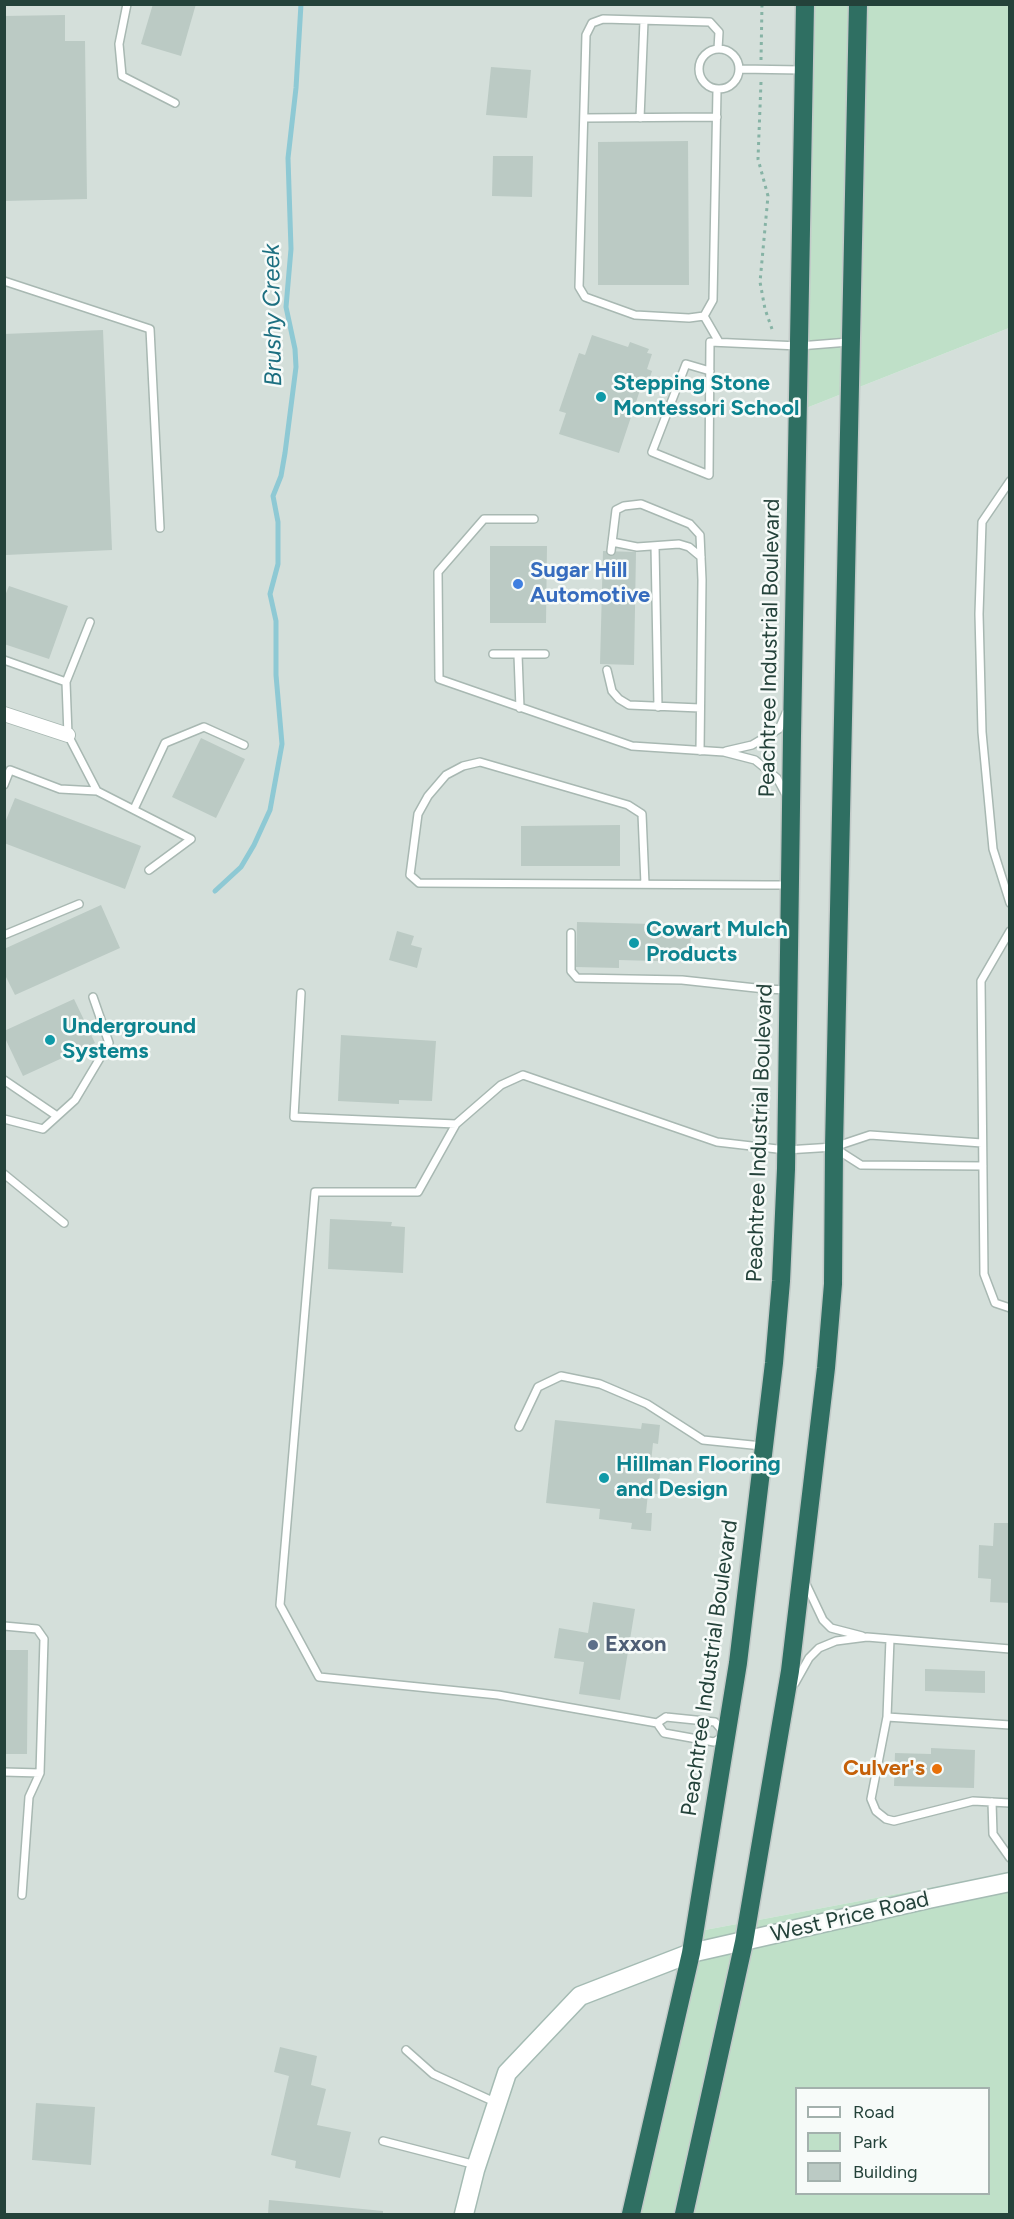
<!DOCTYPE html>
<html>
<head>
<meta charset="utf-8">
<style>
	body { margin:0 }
	#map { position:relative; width:1014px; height:2219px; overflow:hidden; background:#e6efeb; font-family:Figtree,sans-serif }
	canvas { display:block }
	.frame { position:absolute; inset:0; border:6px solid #24423a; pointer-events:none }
	.legend { position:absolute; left:795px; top:2087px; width:195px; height:108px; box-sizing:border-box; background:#f7fbf9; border:2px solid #a3b1ad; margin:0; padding:8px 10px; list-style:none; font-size:18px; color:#24423a }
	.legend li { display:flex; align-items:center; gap:12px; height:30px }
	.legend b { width:30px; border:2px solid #a3b1ad }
</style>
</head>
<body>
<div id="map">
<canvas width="1014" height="2219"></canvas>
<div class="frame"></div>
<ul class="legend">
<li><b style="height:8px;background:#fff"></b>Road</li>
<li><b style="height:16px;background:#bfe0c8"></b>Park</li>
<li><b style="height:16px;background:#bbcac4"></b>Building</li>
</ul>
</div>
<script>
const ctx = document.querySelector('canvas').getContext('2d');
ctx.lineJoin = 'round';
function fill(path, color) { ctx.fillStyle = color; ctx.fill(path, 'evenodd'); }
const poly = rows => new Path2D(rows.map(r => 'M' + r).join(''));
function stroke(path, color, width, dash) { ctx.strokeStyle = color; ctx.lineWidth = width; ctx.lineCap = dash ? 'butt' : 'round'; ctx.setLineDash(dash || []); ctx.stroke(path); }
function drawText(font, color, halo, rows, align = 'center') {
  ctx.font = font + ' Figtree,sans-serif'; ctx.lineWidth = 5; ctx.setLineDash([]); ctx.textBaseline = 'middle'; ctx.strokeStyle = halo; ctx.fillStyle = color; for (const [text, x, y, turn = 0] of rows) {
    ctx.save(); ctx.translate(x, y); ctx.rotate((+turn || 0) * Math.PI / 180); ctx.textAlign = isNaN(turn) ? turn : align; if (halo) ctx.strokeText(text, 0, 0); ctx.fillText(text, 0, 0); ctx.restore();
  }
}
fill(poly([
	[5,5,803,5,791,414,1009,328,1009,1873,689,1933,628,2214,5,2214]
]), '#d4dfda');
fill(poly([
	[803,5,1009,5,1009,328,791,414],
	[1009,1873,1009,2214,628,2214,689,1933],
	[796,2088,988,2088,988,2194,796,2194]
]), '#bfe0c8');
stroke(poly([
	[215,891,241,867,254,845,270,810,282,744,276,675,276,621,270,594,278,564,278,522,273,496,281,476,285,453,296,367,295,349,286,307,291,249,288,158,296,88,301,4]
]), '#8ec9d4', 5);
fill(poly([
	[153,4,196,4,181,56,141,44],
	[65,15,65,41,85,41,87,199,4,201,4,16],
	[491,67,531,70,527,118,486,115],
	[688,141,689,285,598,285,598,142],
	[493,156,533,156,532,197,492,196],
	[103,330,112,550,6,555,4,334],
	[592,335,628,347,630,342,649,349,647,353,652,354,647,369,652,371,648,383,643,381,619,453,559,434,566,413,559,411,579,353,585,355],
	[490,546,547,546,546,623,490,623],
	[603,551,636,552,634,665,600,664],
	[9,586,68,606,49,659,4,644,4,598],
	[201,738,245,759,216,818,172,797],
	[15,798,141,846,125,889,4,843,4,825],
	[620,825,620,866,521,866,521,826],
	[101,905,120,948,15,995,4,973,4,949],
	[577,922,691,925,690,962,619,960,619,968,576,967],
	[397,931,414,936,411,945,422,948,417,968,389,960],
	[74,999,95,1043,23,1076,4,1036,4,1031],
	[341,1035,436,1041,432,1101,399,1100,399,1104,338,1101],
	[330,1219,392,1222,391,1226,405,1227,403,1273,328,1269],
	[555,1420,641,1429,642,1423,660,1425,658,1444,653,1443,651,1462,661,1463,658,1494,648,1493,646,1513,652,1513,651,1531,631,1529,632,1523,599,1519,600,1509,546,1503],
	[994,1523,1010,1523,1010,1603,990,1602,991,1579,978,1578,979,1545,993,1546],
	[593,1602,635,1609,620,1700,579,1694,584,1662,554,1658,559,1628,588,1633],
	[4,1650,28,1650,27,1754,4,1754],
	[925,1669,985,1671,985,1693,925,1691],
	[931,1748,975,1750,974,1788,894,1786,895,1753,931,1754],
	[280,2047,317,2056,311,2085,326,2089,317,2125,351,2132,340,2178,295,2168,296,2161,271,2155,289,2076,274,2072],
	[36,2103,95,2107,91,2165,32,2160],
	[269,2200,383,2211,383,2214,268,2214]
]), '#bbcac4');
const lane = poly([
	[127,4,119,44,122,76,175,103],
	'699 69a20 20 0 1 1 40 0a20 20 0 1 1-40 0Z',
	[740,69,802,70],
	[717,90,713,300,704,316,689,318,635,315,585,297,579,287,586,35,592,23,603,19,710,22,719,32,718,49],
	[584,118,717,117],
	[640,118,644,21],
	[4,281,150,329,160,528],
	[704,316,719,342],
	[710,371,686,364,652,452,709,475,710,342,799,346,849,342],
	[1010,481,982,522,979,614,982,732,993,849,1010,903],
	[534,519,484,519,438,572,439,679,632,746,724,752,755,760,777,778,785,793],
	[612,542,637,547,679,544,689,547,701,557],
	[655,546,658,707],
	[611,551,616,510,624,506,641,504,690,524,700,535,702,580,700,751],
	[90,622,66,682,68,735,97,791,191,839,149,870],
	[493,654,545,654],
	[518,655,520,708],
	[4,660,66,682],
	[607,670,612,691,619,699,629,705,700,708],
	[726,751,752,745,779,729,786,713],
	[4,785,10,770,60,789,97,791],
	[134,809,165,743,204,727,244,745],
	[645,884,642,814,628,805,480,762,463,766,446,775,428,796,418,814,410,875,419,883,766,885,790,885],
	[1010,931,981,981,984,1274,995,1303,1010,1308],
	[571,933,571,971,577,978,682,980,765,989,788,990],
	[4,935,79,904],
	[301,993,294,1117,456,1124,501,1085,523,1075,717,1142,786,1150,834,1147,870,1135,982,1143],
	[4,1080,57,1116],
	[4,1119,43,1129,75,1100,109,1043,93,997],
	[456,1124,418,1192,315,1192,280,1605,319,1677,498,1695,657,1723],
	[836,1149,861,1165,983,1166],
	[4,1174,64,1223],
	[519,1427,538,1387,561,1376,600,1384,647,1404,703,1440,762,1446],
	[805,1582,823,1620,831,1628,862,1636],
	[4,1626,37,1629,44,1639,40,1773,4,1772],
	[890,1639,887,1717,871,1799,876,1811,886,1819,894,1821,973,1801,1010,1803],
	[795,1683,809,1658,819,1648,836,1641,867,1637,1010,1649],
	[666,1717,715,1722,726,1735,714,1742,664,1733,657,1723,666,1717],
	[887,1717,1010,1725],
	[992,1802,993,1834,1010,1858],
	[22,1895,29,1797,40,1773],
	[406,2050,433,2074,497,2103],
	[383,2141,476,2165]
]);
const street = poly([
	[4,714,68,735]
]);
const secondary = poly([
	[464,2214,475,2170,507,2073,580,1996,691,1953,928,1899,1010,1882]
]);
const highway = poly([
	[631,2214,691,1953,738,1663,774,1363,781,1281,786,1169,792,735,805,4],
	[684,2214,744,1942,790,1671,826,1368,833,1284,834,1147,858,4]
]);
stroke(lane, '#a8b8b2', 10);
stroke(street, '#a8b8b2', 16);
stroke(secondary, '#a4bbb3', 21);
stroke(highway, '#c2cac8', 21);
stroke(poly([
	[761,60,762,4],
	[761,82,758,159,768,196,760,282,765,309,773,332]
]), '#86b3a5', 3, [3, 4.5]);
stroke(lane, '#fff', 7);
stroke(street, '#fff', 14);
stroke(secondary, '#fff', 18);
stroke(highway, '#2f6f62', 18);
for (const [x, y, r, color] of [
	[601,397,6,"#0f9aa8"],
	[518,584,6,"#3f7fe0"],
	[634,943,6,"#0f9aa8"],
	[50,1040,6,"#0f9aa8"],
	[604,1478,6,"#0f9aa8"],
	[593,1645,6,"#5c6f8a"],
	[937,1769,6,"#e8710a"]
]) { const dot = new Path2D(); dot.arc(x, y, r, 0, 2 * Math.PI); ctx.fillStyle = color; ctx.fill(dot); stroke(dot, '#f7fbf9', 2); }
drawText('bold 22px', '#0d838f', '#f7fbf9', [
	["Stepping Stone",613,384],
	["Montessori School",613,409],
	["Cowart Mulch",646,930],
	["Products",646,955],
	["Underground",62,1027],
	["Systems",62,1052],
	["Hillman Flooring",616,1465],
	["and Design",616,1490]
], 'left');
drawText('bold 22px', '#366cbe', '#f7fbf9', [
	["Sugar Hill",530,571],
	["Automotive",530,596]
], 'left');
drawText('22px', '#24423a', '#f7fbf9', [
	["Peachtree Industrial Boulevard",770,648,-89],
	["Peachtree Industrial Boulevard",760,1133,-88],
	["Peachtree Industrial Boulevard",710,1668,-82],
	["West Price Road",850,1917,-13]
]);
drawText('bold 22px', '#4e5e75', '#f7fbf9', [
	["Exxon",605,1645]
], 'left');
drawText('bold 22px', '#c56008', '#f7fbf9', [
	["Culver's",925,1769]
], 'right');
drawText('italic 24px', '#1c6f80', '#f7fbf9', [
	["Brushy Creek",273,315,-91]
]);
</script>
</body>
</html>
